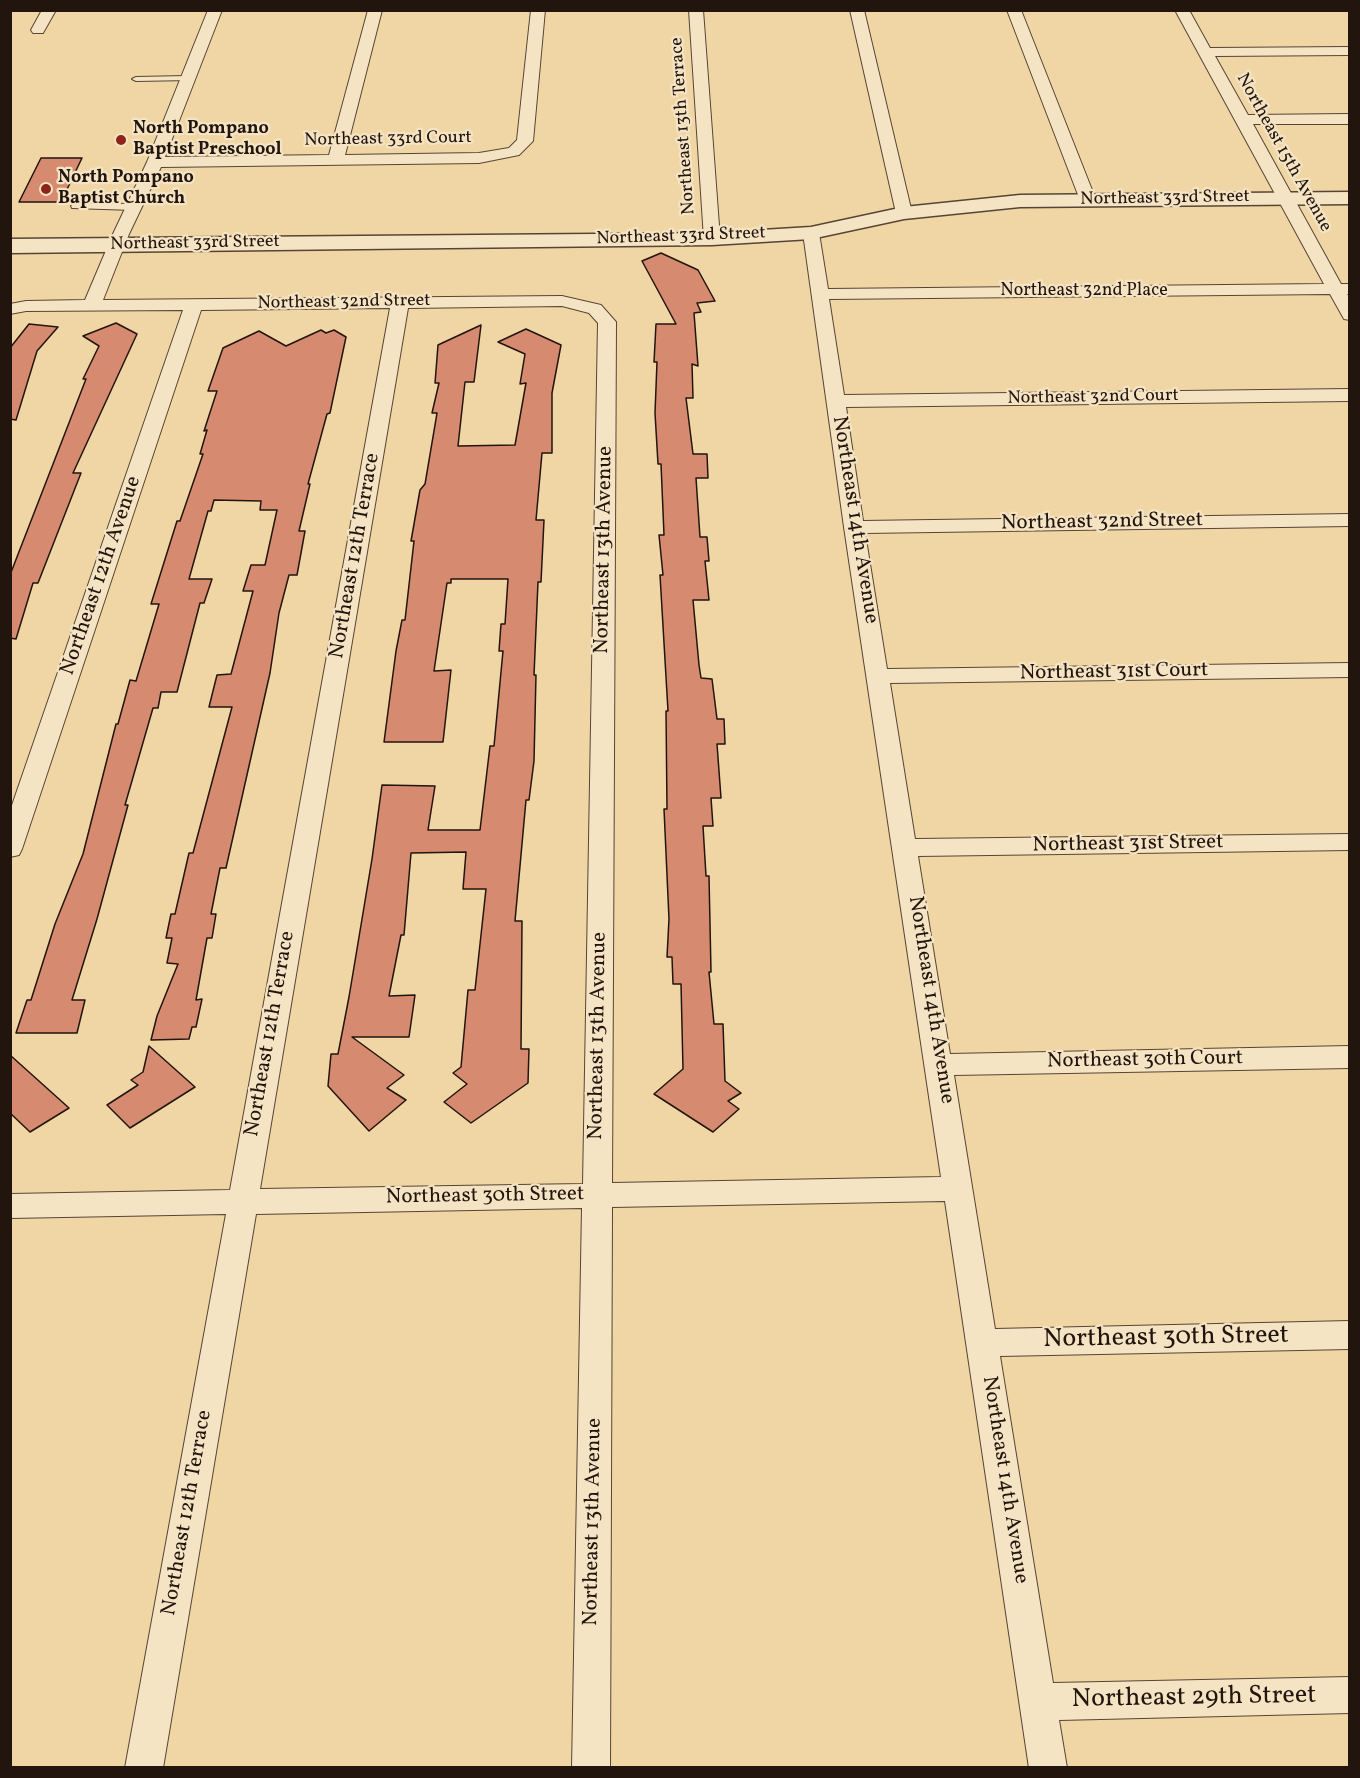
<!DOCTYPE html>
<html>
<head>
<meta charset="utf-8">
<style>
	body { margin:0 }
	#map { position:relative; width:1360px; height:1778px; overflow:hidden; background:#f0d5a5; font-family:Vollkorn,serif }
	canvas { display:block }
	.frame { position:absolute; inset:0; border:12px solid #22150e; pointer-events:none }
</style>
</head>
<body>
<div id="map">
<canvas width="1360" height="1778"></canvas>
<div class="frame"></div>
</div>
<script>
const ctx = document.querySelector('canvas').getContext('2d');
ctx.lineJoin = 'round';
function fill(path, color) { ctx.fillStyle = color; ctx.fill(path, 'evenodd'); }
const poly = rows => new Path2D(rows.map(r => 'M' + r).join(''));
function stroke(path, color, width, dash) { ctx.strokeStyle = color; ctx.lineWidth = width; ctx.lineCap = dash ? 'butt' : 'round'; ctx.setLineDash(dash || []); ctx.stroke(path); }
function drawText(font, color, halo, rows, align = 'center') {
  ctx.font = font + ' Vollkorn,serif'; ctx.lineWidth = 4.5; ctx.setLineDash([]); ctx.textBaseline = 'middle'; ctx.strokeStyle = halo; ctx.fillStyle = color; for (const [text, x, y, turn = 0] of rows) {
    ctx.save(); ctx.translate(x, y); ctx.rotate((+turn || 0) * Math.PI / 180); ctx.textAlign = isNaN(turn) ? turn : align; if (halo) ctx.strokeText(text, 0, 0); ctx.fillText(text, 0, 0); ctx.restore();
  }
}
const building = poly([
	[41,158,82,158,61,202,19,202,41,158],
	[661,253,698,270,715,301,697,303,701,312,694,313,698,366,692,364,693,398,686,398,693,454,707,454,708,478,696,478,700,537,707,537,709,561,705,561,709,600,693,600,699,665,701,678,712,679,717,719,724,719,725,744,717,744,721,798,711,798,713,826,703,826,706,876,709,876,711,972,709,972,714,1024,723,1024,725,1081,741,1093,728,1101,739,1109,713,1132,654,1094,683,1069,681,984,673,984,672,957,667,957,669,919,664,809,667,809,666,711,668,711,660,575,663,575,659,535,664,535,661,464,658,464,655,413,657,362,654,362,656,324,676,324,642,261,661,253],
	[116,323,137,334,73,473,81,473,38,583,33,583,16,639,10,638,10,575,86,379,83,379,99,346,83,336,116,323],
	[29,324,58,327,37,351,16,420,10,419,10,348,29,324],
	[481,325,474,382,465,382,458,446,515,445,526,383,520,384,525,354,498,342,526,329,561,345,552,393,552,453,542,453,536,520,544,520,541,582,538,582,534,675,536,675,534,761,529,800,526,800,515,921,522,921,521,1049,529,1049,528,1083,471,1123,444,1102,467,1084,453,1073,461,1067,468,990,475,990,486,889,463,889,466,852,411,853,404,935,401,935,389,996,415,995,409,1037,352,1037,404,1075,387,1088,406,1100,369,1131,328,1086,331,1054,338,1054,349,997,372,859,382,785,435,786,428,830,480,830,490,746,494,746,503,651,499,651,501,624,505,624,508,579,451,579,451,583,447,583,434,671,451,670,443,742,384,742,396,651,402,620,405,620,414,541,411,541,420,490,425,484,437,413,432,413,439,383,435,383,438,345,481,325],
	[321,330,326,333,334,330,346,337,330,413,327,414,308,484,310,484,299,531,305,531,297,575,289,575,279,613,270,673,256,735,226,868,220,868,211,914,216,914,212,938,207,938,196,1000,202,999,196,1027,192,1027,189,1039,151,1040,157,1016,178,964,167,963,172,938,166,938,171,914,175,914,189,853,193,853,232,707,209,707,217,675,231,674,253,591,243,591,251,565,265,565,277,510,260,510,261,501,214,500,211,511,208,511,189,579,212,579,204,603,200,603,177,692,161,692,158,708,153,708,125,805,128,805,97,919,72,1000,85,1000,77,1033,16,1033,27,1000,31,1000,55,924,83,854,116,724,118,724,130,680,136,681,159,604,151,604,177,521,180,521,203,454,200,454,207,430,204,431,217,391,208,391,223,348,259,331,286,346,321,330],
	[149,1046,195,1087,130,1128,107,1105,138,1085,131,1080,143,1072,149,1046],
	[10,1055,69,1108,30,1132,10,1113,10,1055]
]);
fill(building, '#d68a70');
stroke(building, '#22150e', 1.5);
const service = poly([
	[188,76,191,76,191,80,136,81,132,79,136,77,188,76],
	[75,203,134,204,138,207,134,210,72,208,71,206,75,203]
]);
const minor = poly([
	[42,10,56,10,43,33,33,33,31,30,42,10],
	[208,10,222,10,165,157,329,155,368,10,382,10,345,155,479,153,509,148,517,140,531,10,545,10,533,141,519,155,479,163,161,167,129,234,103,300,562,296,601,305,616,322,612,1183,941,1177,844,527,803,233,811,228,819,233,828,289,1324,284,1175,10,1189,10,1210,48,1350,47,1350,55,1215,56,1248,115,1350,114,1350,124,1253,124,1341,284,1350,284,1350,294,1347,294,1350,298,1350,320,1344,319,1330,294,829,299,844,395,1350,389,1350,401,846,407,863,521,1350,514,1350,526,865,533,887,669,1350,663,1350,677,890,683,915,839,1350,834,1350,850,918,856,950,1054,1350,1046,1350,1068,954,1075,995,1329,1350,1321,1350,1349,1000,1356,1053,1683,1350,1677,1350,1713,1059,1720,1067,1768,1029,1768,945,1201,612,1207,610,1768,572,1768,582,1208,256,1214,163,1768,125,1768,226,1214,10,1218,10,1194,230,1190,390,308,201,310,22,849,19,855,10,857,10,811,183,310,26,311,10,314,10,304,26,301,85,300,113,234,147,162,208,10],
	[562,306,589,313,598,323,583,1184,260,1189,408,308,562,306],
	[689,10,703,10,720,239,712,244,704,239,689,10],
	[850,10,864,10,912,213,910,216,898,216,896,213,850,10],
	[1007,10,1021,10,1096,200,1094,203,1088,205,1080,200,1007,10]
]);
const tertiary = poly([
	[1350,192,1350,204,1020,207,904,219,811,239,712,245,10,253,10,239,712,233,811,227,904,207,1020,195,1350,192]
]);
stroke(service, '#564534', 2);
stroke(minor, '#564534', 2);
stroke(tertiary, '#564534', 3);
fill(service, '#f5e4c4');
fill(minor, '#f5e4c4');
fill(tertiary, '#f5e4c4');
for (const [x, y, r, color] of [
	[121,140,6,"#8f2418"],
	[46,189,6,"#8f2418"]
]) { const dot = new Path2D(); dot.arc(x, y, r, 0, 2 * Math.PI); ctx.fillStyle = color; ctx.fill(dot); stroke(dot, '#f5e4c4', 2); }
drawText('18px', '#22150e', '#f5e4c4', [
	["Northeast 13th Terrace",684,126,-94],
	["Northeast 33rd Court",388,140,-1],
	["Northeast 15th Avenue",1283,153,61],
	["Northeast 33rd Street",1165,199,-1],
	["Northeast 33rd Street",681,237,-2],
	["Northeast 33rd Street",195,244,-1],
	["Northeast 32nd Place",1084,292],
	["Northeast 32nd Street",344,303,-1],
	["Northeast 32nd Court",1093,398,-1]
]);
drawText('bold 18px', '#22150e', '#f5e4c4', [
	["North Pompano",133,130],
	["Baptist Preschool",133,151],
	["North Pompano",58,179],
	["Baptist Church",58,200]
], 'left');
drawText('21px', '#22150e', '#f5e4c4', [
	["Northeast 14th Avenue",854,520,81],
	["Northeast 32nd Street",1102,523,-1],
	["Northeast 13th Avenue",605,550,-89],
	["Northeast 12th Terrace",356,556,-80],
	["Northeast 12th Avenue",102,576,-71],
	["Northeast 31st Court",1114,673,-1],
	["Northeast 31st Street",1128,845,-1],
	["Northeast 14th Avenue",930,1000,81],
	["Northeast 12th Terrace",271,1034,-80],
	["Northeast 13th Avenue",599,1036,-89],
	["Northeast 30th Court",1145,1061,-1],
	["Northeast 30th Street",485,1197,-1],
	["Northeast 14th Avenue",1004,1480,81],
	["Northeast 12th Terrace",188,1513,-80],
	["Northeast 13th Avenue",594,1522,-89]
]);
drawText('26px', '#22150e', '#f5e4c4', [
	["Northeast 30th Street",1166,1339,-1],
	["Northeast 29th Street",1194,1699,-1]
]);
</script>
</body>
</html>
